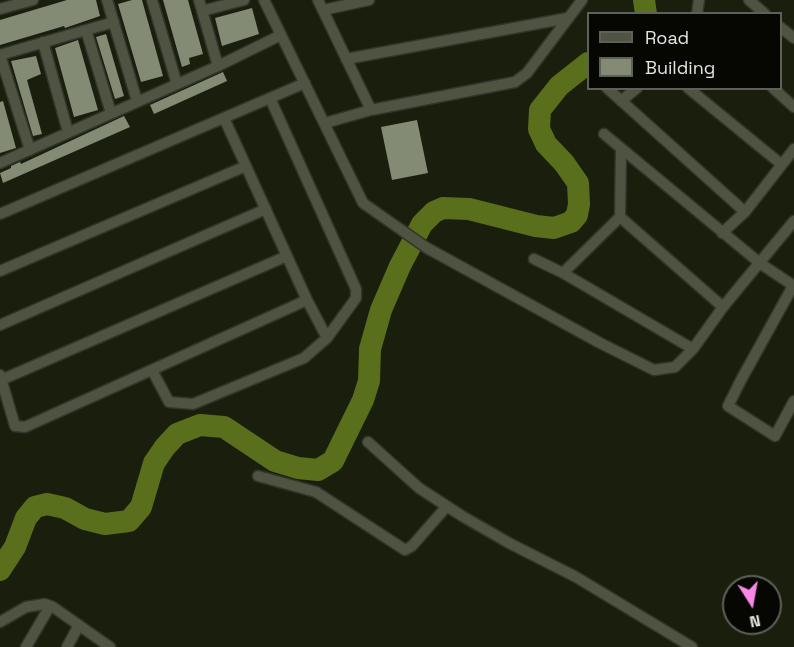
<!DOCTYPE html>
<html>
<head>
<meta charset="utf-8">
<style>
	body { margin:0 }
	#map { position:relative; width:794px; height:647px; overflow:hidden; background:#191e0d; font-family:"Space Grotesk",sans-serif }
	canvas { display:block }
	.legend { position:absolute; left:587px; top:12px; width:195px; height:78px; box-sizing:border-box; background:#060703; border:2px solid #5e615a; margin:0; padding:8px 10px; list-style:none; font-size:18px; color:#e3e7dc }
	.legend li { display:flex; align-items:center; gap:12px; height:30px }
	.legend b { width:30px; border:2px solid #5e615a }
	.north { position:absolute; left:722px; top:575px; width:60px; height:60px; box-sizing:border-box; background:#060703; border:2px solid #5e615a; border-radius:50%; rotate:169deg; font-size:16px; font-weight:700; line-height:24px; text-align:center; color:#e3e7dc }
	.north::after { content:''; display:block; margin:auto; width:21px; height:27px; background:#f987e8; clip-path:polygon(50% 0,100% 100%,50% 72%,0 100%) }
</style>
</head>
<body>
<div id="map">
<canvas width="794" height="647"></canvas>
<ul class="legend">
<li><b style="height:8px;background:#4e5441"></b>Road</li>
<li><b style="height:16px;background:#838b75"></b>Building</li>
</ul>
<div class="north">N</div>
</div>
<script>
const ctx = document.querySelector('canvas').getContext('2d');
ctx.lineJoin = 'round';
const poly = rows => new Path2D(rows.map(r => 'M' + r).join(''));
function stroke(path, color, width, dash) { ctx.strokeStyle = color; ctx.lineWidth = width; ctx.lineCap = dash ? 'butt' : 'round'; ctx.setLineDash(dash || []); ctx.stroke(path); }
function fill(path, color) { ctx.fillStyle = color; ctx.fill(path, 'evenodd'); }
stroke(poly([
	[644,0,646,14],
	[0,570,15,547,26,518,35,507,47,504,65,508,85,519,105,524,129,521,141,507,154,463,165,447,177,434,200,425,224,427,275,461,298,468,318,470,333,461,363,400,369,381,370,349,381,310,400,266,422,224,434,212,443,208,469,209,536,226,554,228,571,222,577,215,579,204,578,183,564,163,546,144,539,129,540,110,559,86,588,63]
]), '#596f1b', 22);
fill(poly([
	[67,0,96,0,100,16,65,28,64,26,0,45,0,20],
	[132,0,142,0,163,76,141,82,118,4],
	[163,0,188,0,203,54,189,58,190,64,182,67],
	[252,8,259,34,222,46,215,18],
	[106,34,124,96,115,99,96,37],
	[78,40,98,110,74,117,55,48],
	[36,56,41,74,27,80,42,134,33,136,11,61],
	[223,72,227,81,154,114,150,105],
	[3,101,16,148,0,153,0,102],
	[124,116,130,127,3,183,0,173,11,168,11,166,20,162,21,164],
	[417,120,428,173,392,180,381,127]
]), '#838b75');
const street = poly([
	[107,0,137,101],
	[152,0,177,84],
	[199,0,218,66],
	[264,0,363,203,427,248,600,343,654,370,675,367,693,349,723,307,794,221],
	[318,0,371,110],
	[749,0,765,14],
	[0,9,33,0],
	[323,10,369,0],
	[202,11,244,0],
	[697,14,699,0],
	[780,27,794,38],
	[86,30,111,113],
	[43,42,68,132],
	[346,59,568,18],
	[607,88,745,212],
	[688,88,781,164],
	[773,88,794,107],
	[621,101,637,88],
	[224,118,307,300,327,338],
	[325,123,371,110,515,82,527,73,582,0],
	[604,134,761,264,794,286],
	[30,150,0,55,114,22],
	[0,163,218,66,281,35],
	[0,214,305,83],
	[620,217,723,307],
	[722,233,745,212,794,149],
	[534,259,563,273,693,349],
	[0,271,246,166],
	[563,273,620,217,621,148],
	[793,286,741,380,728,406,775,436,794,401],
	[0,325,266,209],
	[152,370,169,402,193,404,304,358,327,338,356,298,356,289,270,98],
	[0,375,15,426,25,427,307,300],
	[1,380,287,256],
	[368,442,419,488,462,516,509,543,576,577,692,647],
	[258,476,316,492,405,550,412,546,447,506],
	[0,622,26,607,45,604,53,607,110,647],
	[26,647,50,606],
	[67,647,79,625]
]);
stroke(street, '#31352c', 13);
stroke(street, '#4e5441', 10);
</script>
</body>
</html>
